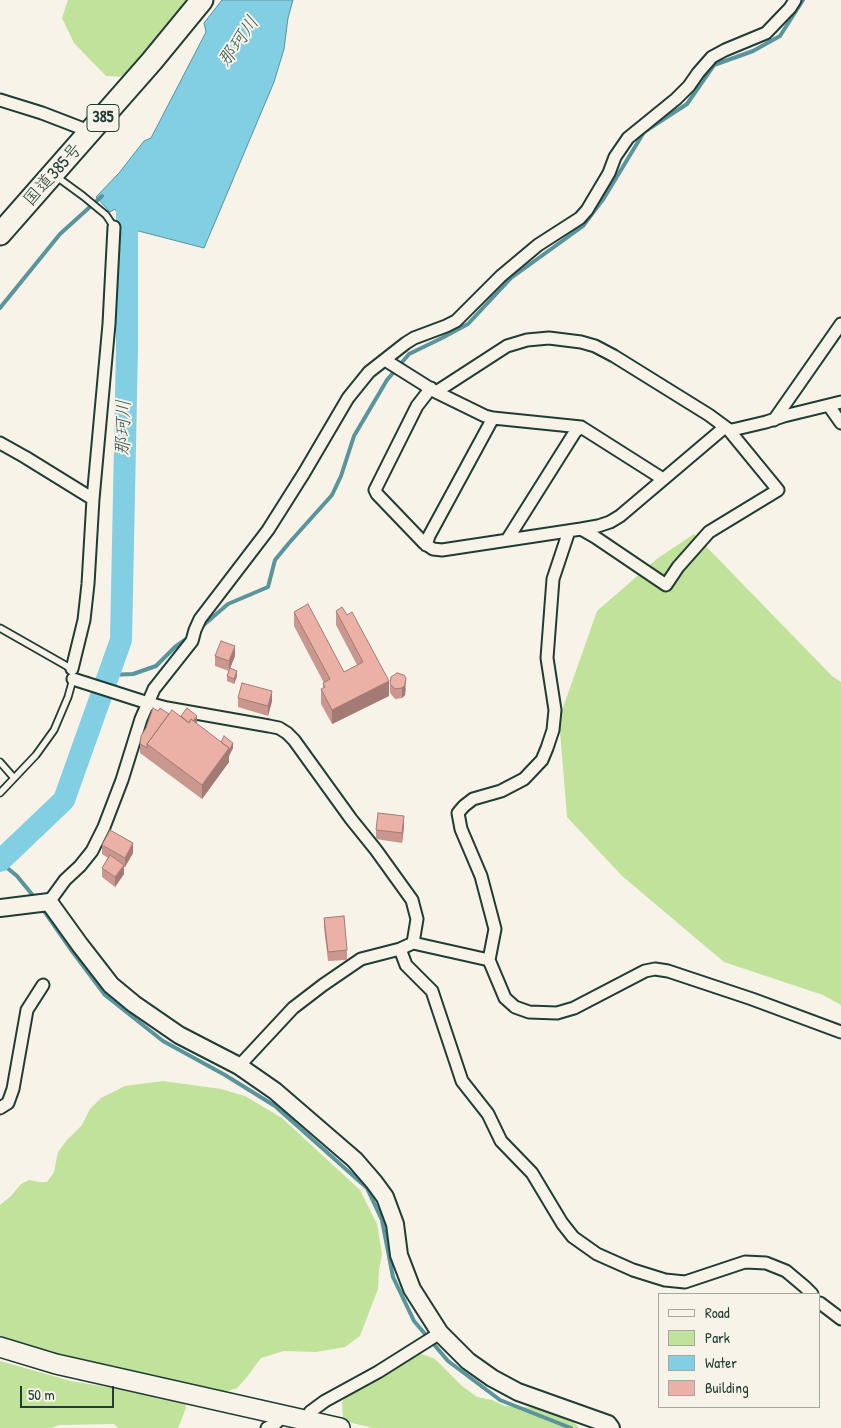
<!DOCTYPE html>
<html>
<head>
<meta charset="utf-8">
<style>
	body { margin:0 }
	#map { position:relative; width:841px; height:1428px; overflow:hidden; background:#f7f3e8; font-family:"Patrick Hand",sans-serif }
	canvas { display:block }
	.legend { position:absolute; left:658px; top:1293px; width:162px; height:115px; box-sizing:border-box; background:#f7f3e8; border:1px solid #a1aaa0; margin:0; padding:6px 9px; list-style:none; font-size:15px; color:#1f3d34 }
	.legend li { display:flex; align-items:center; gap:10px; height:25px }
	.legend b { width:25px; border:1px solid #a1aaa0 }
	.scale { position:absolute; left:20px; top:1386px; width:94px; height:22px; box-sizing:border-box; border:2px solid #1f3d34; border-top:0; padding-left:6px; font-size:15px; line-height:18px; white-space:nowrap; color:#1f3d34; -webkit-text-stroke:4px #f7f3e8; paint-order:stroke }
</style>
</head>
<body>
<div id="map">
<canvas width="841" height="1428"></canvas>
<ul class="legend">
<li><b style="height:6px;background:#f7f3e8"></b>Road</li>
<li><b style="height:14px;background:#c1e29b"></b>Park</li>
<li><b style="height:14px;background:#82cee2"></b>Water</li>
<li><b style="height:14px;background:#ebb0a6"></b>Building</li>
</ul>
<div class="scale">50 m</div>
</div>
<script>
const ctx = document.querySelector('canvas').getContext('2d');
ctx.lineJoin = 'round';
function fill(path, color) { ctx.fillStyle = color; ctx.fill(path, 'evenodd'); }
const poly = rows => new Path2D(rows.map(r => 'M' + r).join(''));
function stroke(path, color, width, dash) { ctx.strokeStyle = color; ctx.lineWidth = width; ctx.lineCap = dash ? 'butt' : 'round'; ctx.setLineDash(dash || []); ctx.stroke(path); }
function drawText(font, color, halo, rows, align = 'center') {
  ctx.font = font + ' "Patrick Hand","Klee One",sans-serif'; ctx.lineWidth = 4; ctx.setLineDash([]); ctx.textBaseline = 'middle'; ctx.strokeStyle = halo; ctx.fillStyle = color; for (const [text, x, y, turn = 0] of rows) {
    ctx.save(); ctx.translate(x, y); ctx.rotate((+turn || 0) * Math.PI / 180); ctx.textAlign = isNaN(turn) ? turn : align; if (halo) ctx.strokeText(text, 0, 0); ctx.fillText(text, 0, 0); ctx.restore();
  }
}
fill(poly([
	[68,0,186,0,131,77,106,76,74,43,62,18],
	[694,534,832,676,841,682,841,1005,823,995,724,962,622,876,567,817,559,719,597,611,658,558],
	[163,1081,221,1089,245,1096,282,1118,360,1190,377,1224,382,1254,379,1270,378,1289,360,1336,345,1347,316,1352,284,1351,261,1358,247,1377,237,1388,222,1393,0,1342,0,1205,11,1196,21,1184,29,1180,39,1182,47,1182,54,1172,58,1152,67,1140,82,1125,90,1109,101,1098,125,1086],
	[404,1350,425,1355,435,1359,462,1386,477,1397,492,1400,505,1406,541,1408,571,1419,579,1428,373,1428,348,1422,343,1418,342,1402,346,1396,365,1385,384,1362,394,1355],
	[0,1361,71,1381,184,1400,186,1408,178,1428,118,1428,114,1424,59,1425,51,1428,0,1428]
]), '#c1e29b');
const water = poly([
	[222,0,293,0,288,18,284,49,274,82,218,215,204,248,123,227,123,223,115,209,110,212,96,197,119,173,144,141,151,138,206,32,204,23,222,0]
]);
fill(water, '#82cee2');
stroke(water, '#5a949c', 1);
stroke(poly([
	[0,308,60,234,102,196],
	[199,629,228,604,268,587,275,560,289,543,332,495,341,476,354,436,387,380,409,354,442,338,468,324,511,278,583,226,604,198,644,132,687,104,714,65,753,51,780,36,803,0],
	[109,675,133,674,156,666,175,647,189,637],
	[0,862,17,876,35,898],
	[42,908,72,951,105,995,163,1041,225,1075,275,1106,367,1188,382,1220,393,1277,414,1321,448,1361,500,1400,571,1428]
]), '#5a949c', 4);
stroke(poly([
	[0,861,64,800,121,640,127,348,127,210,134,201]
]), '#82cee2', 22);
const lane = poly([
	[57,177,83,196,106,215,114,227],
	[0,628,72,669],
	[0,762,14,778],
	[0,793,36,755,54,730,68,697,73,679]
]);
const street = poly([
	[0,100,42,113,81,128,89,134],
	[385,360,436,392,507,346,527,340,549,338,581,342,595,346,614,356,709,415,728,429,732,430,766,422,784,416,841,402],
	[431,388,417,406,375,490,377,494,424,543,433,549,442,550,581,529,598,526,610,522,620,516,725,427],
	[436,392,485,416,493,418,581,427,663,479],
	[829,406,841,423],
	[774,420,841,324],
	[0,443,25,457,93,499],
	[581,529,595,537,666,585,678,567,709,532,778,490,728,429],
	[569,531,553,579,547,658,555,710,553,730,547,748,542,760,524,779,501,791,473,799,464,806,458,813,461,829,481,876,495,929,489,960,505,998,515,1007,529,1012,557,1013,574,1008,645,971,655,969,668,971,752,999,841,1032],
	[507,540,575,432,581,427],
	[426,545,429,536,493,418],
	[72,669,84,620,88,584,93,499,109,324,114,227],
	[73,679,148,703,154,689,192,641,195,630,200,619,268,530,304,473,348,398,369,372,406,343,414,338,446,326,456,321,501,276,538,245,580,218,587,210,609,173,615,157,628,138,676,99,689,86,698,73,712,57,725,50,766,33,790,8,795,0],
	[49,902,65,880,80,866,92,851,104,827,122,780,141,719,148,703,167,708,269,726,279,728,287,733,294,740,351,819,376,850,412,900,417,919,413,943],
	[400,949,406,965,432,991,462,1081,488,1114,501,1141,532,1173,562,1223,573,1237,597,1254,633,1270,665,1280,685,1282,745,1262,766,1263,786,1271,805,1287,812,1294],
	[239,1066,293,1008,323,985,361,959,400,949,413,943,489,960],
	[0,1108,8,1103,13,1089,27,1010,43,985],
	[820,1303,841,1319],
	[308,1421,310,1412,325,1401,378,1372,440,1333],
	[267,1428,275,1424,279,1420,281,1414]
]);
const secondary = poly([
	[0,908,49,902,80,945,111,985,134,1004,179,1035,239,1066,275,1091,355,1160,374,1182,385,1197,395,1224,399,1255,412,1289,440,1333,468,1361,492,1378,518,1392,608,1424,611,1428]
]);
const primary = poly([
	[0,1347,56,1364,340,1428]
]);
const highway = poly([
	[0,234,152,61,202,0]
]);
stroke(lane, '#1f3d34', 9);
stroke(street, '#1f3d34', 15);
stroke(secondary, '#1f3d34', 20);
stroke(primary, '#1f3d34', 22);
stroke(highway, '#1f3d34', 25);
stroke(lane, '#f7f3e8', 5.5);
stroke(street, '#f7f3e8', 11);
stroke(secondary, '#f7f3e8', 16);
stroke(primary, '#f7f3e8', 19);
stroke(highway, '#f7f3e8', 21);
fill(poly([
	[336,611,389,696,332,724,321,704,321,689,323,689,323,683,324,683,294,626,294,612,344,672,357,665,336,625],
	[215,656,235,656,230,668,237,676,234,684,227,681,227,676,229,671,215,666],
	[390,684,406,688,405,695,402,698,395,699,390,693],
	[238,698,272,701,268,716,238,707],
	[158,711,169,714,181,716,197,724,221,742,233,748,229,756,229,762,202,799,140,753,140,744],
	[404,826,402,843,376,839,376,830],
	[102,845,133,853,125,867,124,867,124,874,115,887,102,877,102,868,108,858,102,854],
	[324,918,347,950,347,960,328,961,324,928]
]), '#ca978f');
fill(poly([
	[235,646,235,656,229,671,229,661],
	[237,671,237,676,234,684,234,679],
	[406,678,405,695,402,698,402,688],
	[389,681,389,696,332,724,332,710],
	[272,691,272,701,268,716,268,706],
	[197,716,197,726,189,727],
	[233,743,233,748,229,756,229,762,202,799,202,785],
	[404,816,404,826,402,843,402,833],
	[133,843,133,853,125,867,125,858],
	[124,865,124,874,115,887,115,877]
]), '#a47b74');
const building = poly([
	[308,604,344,672,363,662,336,611,342,607,347,615,352,612,389,681,332,710,321,689,325,687,323,683,330,679,294,612,308,604],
	[221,641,235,646,229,661,215,656,221,641],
	[230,668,237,671,234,679,227,676,230,668],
	[397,673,404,675,406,678,405,685,402,688,395,689,390,684,391,677,397,673],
	[242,683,272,691,268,706,238,698,242,683],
	[153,708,158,711,160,708,169,714,147,744,147,748,140,744,141,736,146,728,153,708],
	[187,708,197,716,193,721,191,719,189,723,181,716,187,708],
	[172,710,189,723,191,719,229,748,202,785,147,744,172,710],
	[224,736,233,743,229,751,229,748,221,742,224,736],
	[378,813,404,816,402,833,376,830,378,813],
	[110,830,133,843,125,858,102,845,110,830],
	[110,855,124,865,115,877,102,868,110,855],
	[344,916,347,950,328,952,324,918,344,916]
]);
fill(building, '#ebb0a6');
stroke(building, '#a47b74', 1);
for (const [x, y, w] of [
	[103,118,32]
]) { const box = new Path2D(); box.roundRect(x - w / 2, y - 13.5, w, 27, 4); ctx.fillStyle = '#f7f3e8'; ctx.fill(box); stroke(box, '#1f3d34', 1); }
drawText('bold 16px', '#1f3d34', null, [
	["385",103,118]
]);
drawText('18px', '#1f3d34', '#f7f3e8', [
	["国道385号",53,175,-48]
]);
drawText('italic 19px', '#335a57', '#f7f3e8', [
	["那珂川",239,42,-56],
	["那珂川",124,428,-89]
]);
</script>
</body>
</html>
